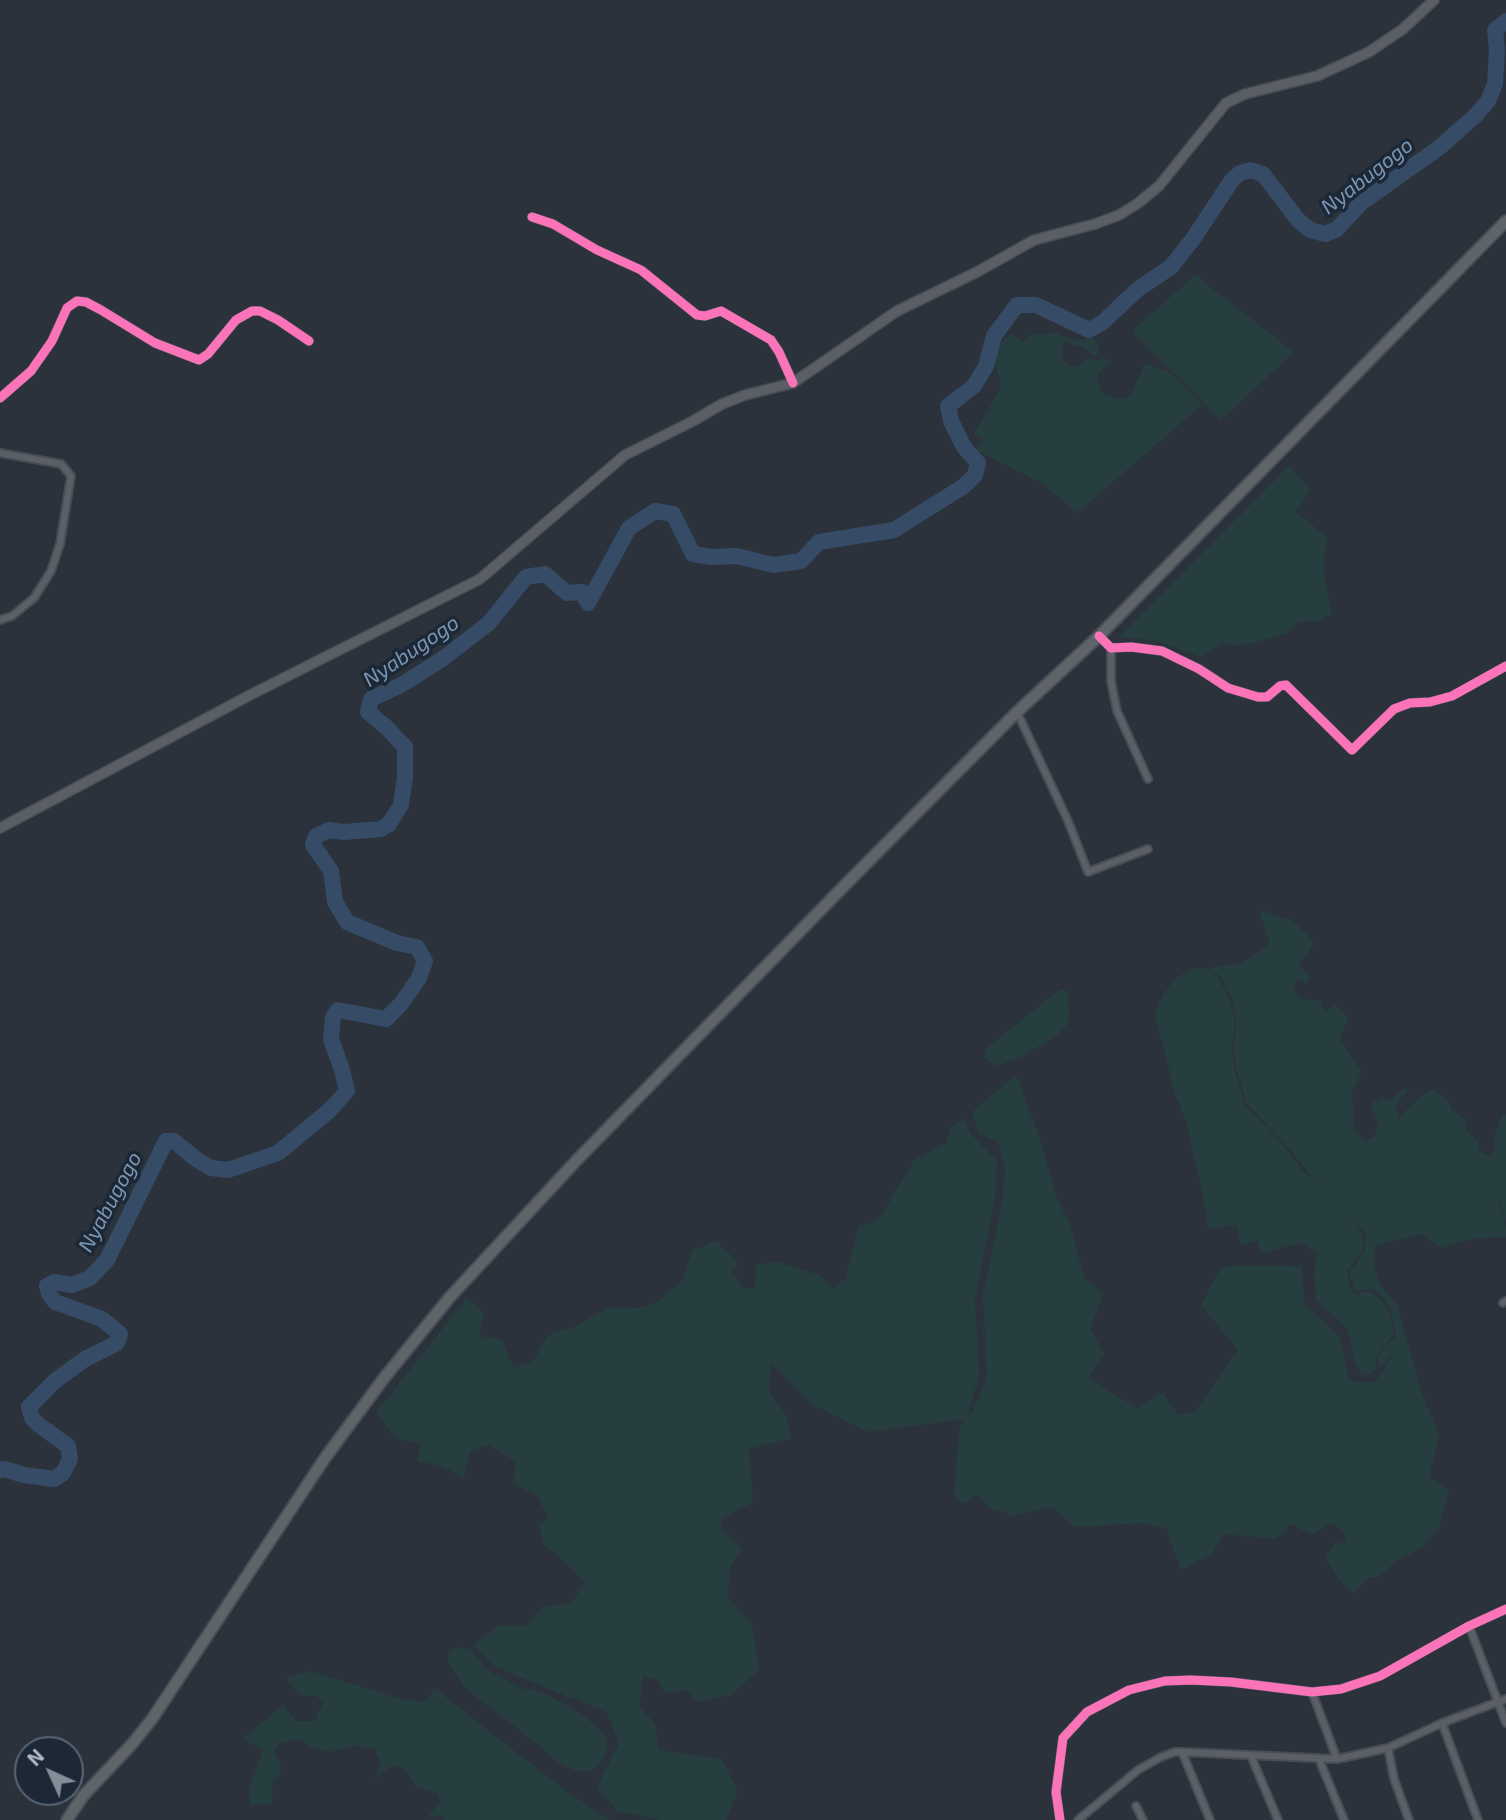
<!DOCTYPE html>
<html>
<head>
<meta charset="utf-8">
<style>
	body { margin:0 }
	#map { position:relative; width:1506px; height:1820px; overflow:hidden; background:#2b323b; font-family:"Exo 2",sans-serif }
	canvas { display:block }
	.north { position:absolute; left:14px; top:1736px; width:70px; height:70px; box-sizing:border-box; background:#1d2836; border:2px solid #5a6472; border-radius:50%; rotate:315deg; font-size:19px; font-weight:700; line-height:28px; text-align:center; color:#b5becc }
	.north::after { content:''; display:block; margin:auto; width:24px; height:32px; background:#858d99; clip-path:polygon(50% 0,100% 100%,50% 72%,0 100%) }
</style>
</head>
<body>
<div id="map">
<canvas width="1506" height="1820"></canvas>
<div class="north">N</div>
</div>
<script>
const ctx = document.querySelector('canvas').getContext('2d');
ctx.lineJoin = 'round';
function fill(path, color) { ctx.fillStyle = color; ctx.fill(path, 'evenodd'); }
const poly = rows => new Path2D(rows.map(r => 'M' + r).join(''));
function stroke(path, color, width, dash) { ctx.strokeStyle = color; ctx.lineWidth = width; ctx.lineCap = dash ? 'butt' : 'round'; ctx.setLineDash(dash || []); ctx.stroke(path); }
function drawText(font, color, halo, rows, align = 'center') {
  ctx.font = font + ' "Exo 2",sans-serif'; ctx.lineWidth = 7; ctx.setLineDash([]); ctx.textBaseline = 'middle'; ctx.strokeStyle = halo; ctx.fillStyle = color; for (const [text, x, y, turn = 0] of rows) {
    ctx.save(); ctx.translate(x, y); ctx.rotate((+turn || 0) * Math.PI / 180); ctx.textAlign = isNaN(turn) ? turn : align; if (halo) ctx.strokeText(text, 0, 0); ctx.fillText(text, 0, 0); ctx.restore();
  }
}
fill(poly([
	[1195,275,1294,352,1221,420,1132,331],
	[1013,333,1021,341,1025,341,1031,334,1056,333,1070,339,1084,340,1090,337,1098,342,1099,355,1094,356,1084,348,1066,342,1062,345,1062,360,1069,366,1079,367,1086,358,1098,360,1106,358,1110,361,1097,376,1101,392,1107,395,1120,399,1130,396,1145,364,1169,372,1202,405,1077,513,1043,484,976,450,984,440,974,434,1001,387,994,359,1003,341],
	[1289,466,1311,489,1296,512,1327,537,1323,570,1332,613,1321,621,1299,621,1286,634,1241,646,1224,643,1200,657,1158,641,1119,637],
	[1259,910,1293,921,1314,942,1306,957,1298,962,1299,965,1310,976,1307,984,1298,979,1293,987,1299,998,1320,1001,1324,1012,1336,1005,1348,1019,1340,1039,1362,1072,1352,1090,1354,1128,1368,1145,1366,1140,1374,1137,1379,1126,1371,1104,1382,1097,1390,1100,1403,1089,1409,1089,1395,1105,1398,1111,1397,1119,1421,1096,1432,1089,1448,1100,1451,1109,1466,1121,1466,1131,1479,1142,1478,1146,1482,1153,1491,1156,1496,1149,1493,1141,1502,1114,1506,1115,1506,1221,1493,1183,1506,1227,1506,1237,1473,1238,1442,1248,1422,1234,1375,1246,1374,1264,1380,1285,1397,1304,1421,1391,1439,1435,1429,1478,1449,1489,1440,1525,1424,1547,1395,1562,1379,1577,1369,1577,1353,1593,1339,1579,1325,1557,1334,1544,1346,1542,1343,1531,1331,1523,1312,1535,1291,1524,1276,1539,1222,1534,1213,1553,1181,1570,1166,1528,1143,1523,1074,1527,1053,1507,1013,1516,988,1507,977,1494,963,1504,954,1496,959,1429,965,1419,869,1432,815,1406,771,1363,769,1391,786,1415,791,1438,749,1449,753,1502,721,1519,722,1529,742,1549,731,1565,727,1597,752,1624,759,1670,731,1695,698,1702,686,1690,666,1694,658,1679,643,1676,640,1707,655,1724,659,1750,722,1759,738,1791,726,1820,659,1820,618,1811,597,1788,619,1743,606,1712,495,1667,474,1645,498,1626,527,1625,542,1608,572,1602,585,1582,562,1559,544,1545,539,1525,548,1517,537,1496,514,1484,515,1461,490,1445,470,1451,464,1477,442,1466,417,1461,421,1443,397,1439,376,1413,466,1299,484,1312,479,1336,502,1340,514,1368,533,1362,548,1335,574,1327,609,1307,640,1308,659,1301,682,1280,693,1250,716,1241,738,1262,731,1272,742,1288,755,1289,756,1265,778,1262,819,1275,833,1288,846,1278,859,1226,878,1221,914,1160,946,1143,951,1127,963,1119,971,1134,997,1161,995,1200,975,1299,979,1376,967,1417,972,1413,987,1377,983,1296,1002,1203,1005,1166,998,1142,979,1134,972,1112,1016,1075,1040,1138,1055,1193,1070,1226,1085,1280,1104,1293,1090,1328,1104,1353,1088,1378,1137,1408,1163,1393,1178,1414,1196,1412,1238,1350,1201,1305,1221,1267,1264,1265,1301,1267,1305,1304,1340,1337,1349,1381,1375,1382,1398,1347,1381,1367,1377,1358,1385,1346,1396,1336,1391,1311,1385,1300,1373,1289,1355,1291,1349,1273,1364,1252,1366,1234,1347,1215,1363,1234,1362,1252,1347,1271,1350,1288,1354,1294,1371,1291,1382,1301,1389,1312,1394,1334,1375,1357,1376,1369,1366,1375,1359,1371,1354,1360,1349,1331,1316,1300,1314,1276,1317,1252,1302,1243,1261,1253,1258,1241,1241,1244,1236,1225,1208,1229,1205,1206,1186,1120,1173,1090,1166,1055,1154,1016,1164,993,1175,979,1190,969,1205,968,1218,977,1229,998,1235,1021,1232,1050,1234,1068,1245,1105,1276,1136,1302,1170,1319,1185,1278,1136,1247,1104,1236,1067,1234,1050,1236,1018,1231,997,1220,976,1208,968,1243,963,1270,944],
	[1061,989,1068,992,1069,1015,1066,1026,1058,1034,1025,1055,996,1066,984,1058,985,1051,994,1042],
	[458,1647,470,1649,487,1670,521,1688,539,1692,558,1700,586,1718,603,1732,608,1746,599,1766,591,1771,576,1771,556,1762,542,1748,465,1688,448,1662,449,1651],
	[310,1671,401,1699,426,1702,434,1688,562,1788,610,1820,443,1820,444,1816,428,1817,440,1801,438,1794,415,1785,403,1768,395,1765,381,1773,375,1780,380,1762,375,1750,356,1745,330,1752,310,1747,303,1740,293,1739,279,1744,274,1750,281,1765,280,1773,273,1782,272,1802,269,1805,250,1804,249,1790,263,1750,242,1739,283,1706,296,1721,315,1721,323,1702,316,1696,299,1695,286,1678]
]), '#273e41');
stroke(poly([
	[0,1470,4,1469,24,1475,54,1479,63,1473,70,1459,68,1446,39,1425,32,1418,29,1407,56,1380,85,1359,117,1343,120,1334,102,1319,55,1302,49,1294,47,1286,54,1282,72,1285,90,1278,107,1260,166,1141,174,1141,196,1159,211,1168,228,1170,278,1153,330,1110,347,1091,342,1070,331,1039,333,1017,338,1010,386,1019,401,1004,419,978,425,961,417,947,397,943,347,922,335,902,331,871,313,845,316,836,329,830,344,832,381,829,389,824,401,805,405,777,405,747,386,727,368,712,371,699,401,685,441,660,489,623,526,577,545,574,567,593,582,592,588,603,629,528,655,511,673,514,693,554,711,557,737,556,773,565,801,561,819,542,894,530,964,486,975,475,978,463,964,447,951,421,948,406,974,386,986,366,994,336,1017,305,1036,305,1089,330,1102,323,1138,289,1171,267,1193,239,1232,180,1240,173,1251,170,1263,174,1298,220,1310,230,1325,234,1337,229,1361,203,1440,147,1476,115,1488,101,1495,84,1497,50,1495,30,1506,21]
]), '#364b66', 16);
const minor = poly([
	[532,217,553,224,597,250,641,270,697,315,705,316,721,311,771,340,779,352,793,383],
	[0,398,31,371,52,341,67,308,77,301,86,302,101,310,155,343,199,360,208,354,236,320,252,311,260,311,278,320,309,341],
	[0,453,61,464,71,476,60,544,51,571,34,598,12,616,0,620],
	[1099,636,1111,648,1131,647,1162,651,1199,669,1228,688,1258,697,1267,697,1280,686,1286,685,1352,750,1394,709,1410,703,1430,702,1452,696,1506,666],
	[1111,648,1111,681,1117,711,1148,779],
	[1017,712,1068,821,1088,872,1148,849],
	[1503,1303,1506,1301],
	[1469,1626,1506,1723],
	[1312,1692,1337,1759],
	[1442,1723,1478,1820],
	[1388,1748,1394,1779,1409,1820],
	[1251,1756,1278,1820],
	[1319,1759,1344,1820],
	[1136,1806,1143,1820],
	[1060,1820,1056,1792,1063,1738,1087,1712,1129,1690,1165,1681,1191,1680,1231,1682,1312,1692,1341,1689,1380,1676,1469,1626,1506,1609],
	[1078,1820,1138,1770,1161,1757,1175,1752,1182,1752],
	[1210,1820,1182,1752,1337,1759,1388,1748,1442,1723,1506,1699]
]);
const secondary = poly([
	[0,828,252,694,480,579,625,455,693,421,722,404,745,395,793,383,897,311,977,272,1034,240,1095,224,1119,215,1137,204,1159,186,1226,103,1245,94,1317,76,1369,52,1403,29,1434,0]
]);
const trunk = poly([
	[67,1820,83,1796,132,1744,152,1719,325,1458,384,1378,450,1297,576,1161,845,885,1017,712,1099,636,1506,221]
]);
stroke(minor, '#494e55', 10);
stroke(secondary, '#494e55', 12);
stroke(trunk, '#484e56', 14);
stroke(minor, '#5b6068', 6);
stroke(secondary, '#5a5f66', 9);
stroke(trunk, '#5f6469', 10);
stroke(poly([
	[532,217,553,224,597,250,641,270,697,315,705,316,721,311,771,340,779,352,793,383],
	[0,398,31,371,52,341,67,308,77,301,86,302,101,310,155,343,199,360,208,354,236,320,252,311,260,311,278,320,309,341],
	[1099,636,1111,648,1131,647,1162,651,1199,669,1228,688,1258,697,1267,697,1280,686,1286,685,1352,750,1394,709,1410,703,1430,702,1452,696,1506,666],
	[1060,1820,1056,1792,1063,1738,1087,1712,1129,1690,1165,1681,1191,1680,1231,1682,1312,1692,1341,1689,1380,1676,1469,1626,1506,1609]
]), '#fb73b8', 9);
drawText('italic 21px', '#7b95b4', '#1d2836', [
	["Nyabugogo",1367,176,-38],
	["Nyabugogo",411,651,-34],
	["Nyabugogo",110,1202,-62]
]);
</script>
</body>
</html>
